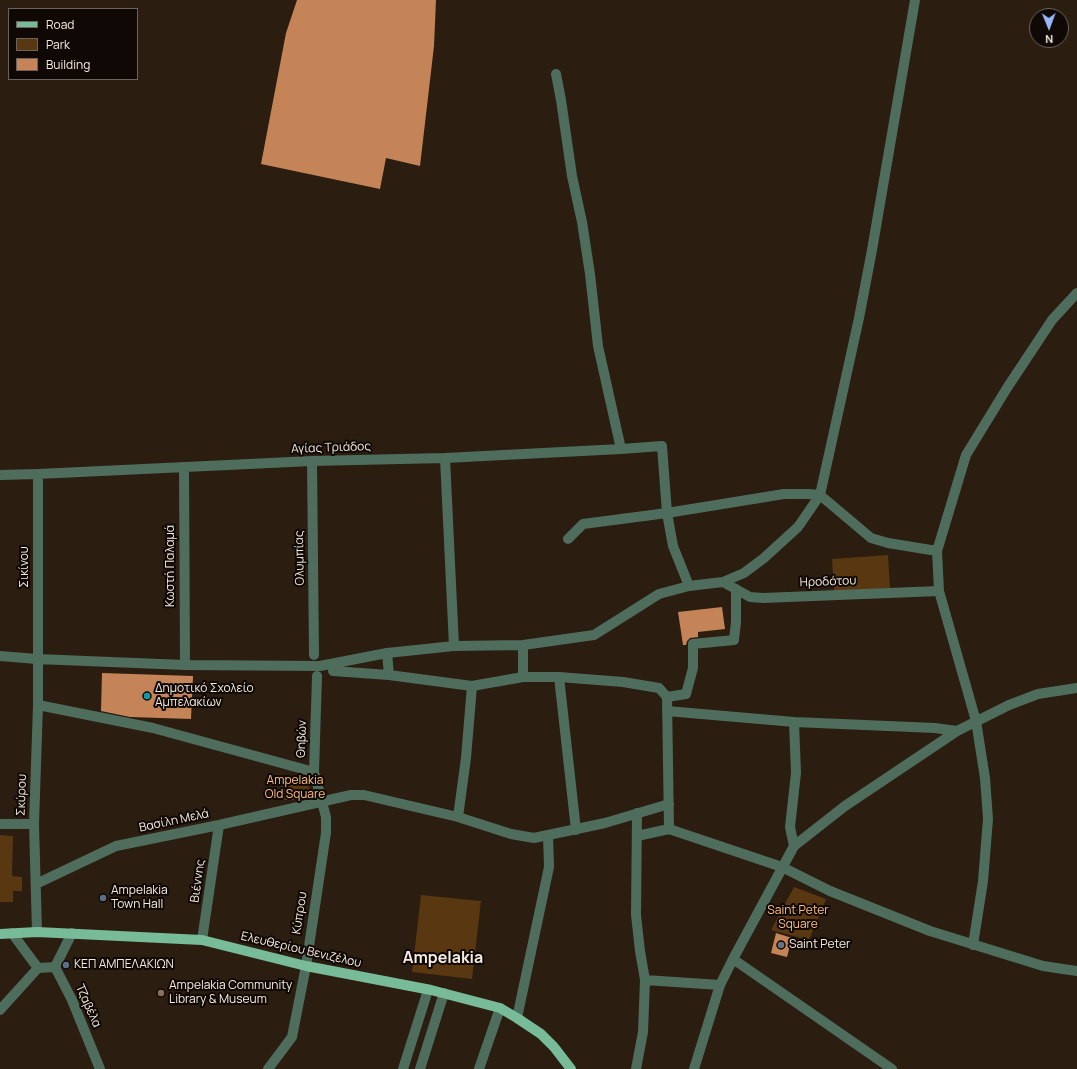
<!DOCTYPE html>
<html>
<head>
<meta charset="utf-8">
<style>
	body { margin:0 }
	#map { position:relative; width:1077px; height:1069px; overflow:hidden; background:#2b1d0f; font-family:Manrope,sans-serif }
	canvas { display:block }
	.legend { position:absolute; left:8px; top:8px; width:130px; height:72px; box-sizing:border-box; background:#0f0804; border:1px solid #6b635d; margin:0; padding:5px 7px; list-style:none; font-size:12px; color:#f6ece3 }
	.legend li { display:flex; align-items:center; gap:8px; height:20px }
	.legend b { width:20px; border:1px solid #6b635d }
	.north { position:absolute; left:1029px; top:8px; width:40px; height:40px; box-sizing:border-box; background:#0f0804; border:1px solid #6b635d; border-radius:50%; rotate:179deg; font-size:11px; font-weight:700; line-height:16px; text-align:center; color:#f6ece3 }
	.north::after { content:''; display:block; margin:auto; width:14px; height:18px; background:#97b6fd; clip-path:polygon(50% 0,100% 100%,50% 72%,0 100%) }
</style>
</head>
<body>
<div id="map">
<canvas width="1077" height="1069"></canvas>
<ul class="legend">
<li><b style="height:5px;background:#78bb99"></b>Road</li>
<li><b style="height:11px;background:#593711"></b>Park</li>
<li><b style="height:11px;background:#c48457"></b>Building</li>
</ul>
<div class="north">N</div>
</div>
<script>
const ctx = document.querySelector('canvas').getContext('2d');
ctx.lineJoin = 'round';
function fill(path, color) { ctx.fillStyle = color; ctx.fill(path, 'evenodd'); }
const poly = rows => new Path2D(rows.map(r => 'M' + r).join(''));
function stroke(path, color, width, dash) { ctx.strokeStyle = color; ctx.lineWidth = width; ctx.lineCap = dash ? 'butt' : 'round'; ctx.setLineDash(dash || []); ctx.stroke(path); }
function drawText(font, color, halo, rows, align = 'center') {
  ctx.font = font + ' Manrope,sans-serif'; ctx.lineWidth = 4; ctx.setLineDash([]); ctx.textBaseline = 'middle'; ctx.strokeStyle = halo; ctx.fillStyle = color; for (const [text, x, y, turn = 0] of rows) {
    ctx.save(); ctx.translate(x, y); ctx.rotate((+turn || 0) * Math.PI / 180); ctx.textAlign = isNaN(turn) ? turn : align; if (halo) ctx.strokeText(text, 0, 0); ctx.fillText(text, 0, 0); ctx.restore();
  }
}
fill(poly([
	[888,555,890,588,834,592,832,559],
	[281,776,309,776,309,800,281,800],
	[0,835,13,836,12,876,22,877,22,891,13,891,13,902,0,902],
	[794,887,826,899,809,940,771,930],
	[421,895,481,901,472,979,412,972]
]), '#593711');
fill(poly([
	[297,0,436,0,434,46,420,166,386,158,380,189,261,164,286,33],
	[722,607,725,629,698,632,698,637,690,638,687,641,686,645,683,645,678,612],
	[102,673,193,676,191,719,130,717,101,711],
	[776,933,792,938,787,957,771,953]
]), '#c48457');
stroke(poly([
	[556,74,561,100,572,176,582,222,590,274,598,346,621,449],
	[445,458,454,646],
	[312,461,314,655],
	[184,467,185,665],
	[0,475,38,474,312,461,445,458,621,449,662,446,667,513,673,546,689,586],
	[568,539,583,524,667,513,784,494,808,494,820,495,871,538,888,543,937,551],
	[723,582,750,597,763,598,939,591],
	[387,653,389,675],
	[0,656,37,659,185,665,320,666,387,653,454,646,523,645,594,635,659,594,689,586,723,582,744,573,764,558,798,527,820,495,859,318,872,250,915,0],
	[333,671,389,675,472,686,523,677,559,677,623,682,659,688,667,697,669,829,782,867,830,891,930,931,1043,966,1077,971],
	[523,677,523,645],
	[559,677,576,830],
	[667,697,686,694,693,668,693,644,734,640,736,622,736,589],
	[38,705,153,728,314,772],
	[667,711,794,722,935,728,957,731],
	[458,817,466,758,472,686],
	[0,824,34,824],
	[637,836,669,829],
	[794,846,790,827,796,773,794,722],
	[36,884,116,846,219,825,351,795,364,795,458,817,511,834,534,838,605,823,669,804],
	[37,932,34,824,38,705,38,474],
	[12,933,26,952,38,968,55,967,72,1000,100,1069],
	[202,940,219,825],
	[973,945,983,881,988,819,985,778,976,721,939,591,937,551,966,455,1007,388,1052,320,1077,293],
	[733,959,892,1069],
	[55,967,72,933],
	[645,980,720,985],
	[0,1010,38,968],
	[517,1018,549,867,548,835],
	[268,1069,292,1037,306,966,326,833,326,817,314,772,317,676],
	[403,1069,428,990],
	[420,1069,444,993],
	[479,1069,500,1008],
	[636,1069,643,1032,645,980,640,951,636,915,637,813],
	[694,1069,720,985,733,959,794,846,845,806,957,731,1009,705,1038,694,1077,688]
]), '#4e6d5d', 10);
stroke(poly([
	[0,934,37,932,202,940,306,966,431,990,500,1008,517,1018,541,1034,554,1047,571,1069]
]), '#78bb99', 10);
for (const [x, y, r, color] of [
	[147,696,4,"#0f9aa8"],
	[103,898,4,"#5c6f8a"],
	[781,945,4,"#6b7280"],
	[66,965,4,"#5c6f8a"],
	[161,993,4,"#8d6e63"]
]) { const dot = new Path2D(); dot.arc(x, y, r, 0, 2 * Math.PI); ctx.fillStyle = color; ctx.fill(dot); stroke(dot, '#0f0804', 1.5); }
drawText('12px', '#f6ece3', '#0f0804', [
	["Αγίας Τριάδος",331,448,-2],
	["Ολυμπίας",300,558,-91],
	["Κωστή Παλαμά",171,566,-90],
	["Σικίνου",25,567,-90],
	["Ηροδότου",828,582,-2],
	["Θηβών",302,739,-88],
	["Σκύρου",22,795,-88],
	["Βασίλη Μελά",174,821,-12],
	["Βιέννης",198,881,-82],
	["Κύπρου",300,913,-81],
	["Ελευθερίου Βενιζέλου",301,950,13],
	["Τζαβέλα",88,1006,66]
]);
drawText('12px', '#f6ece3', '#0f0804', [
	["Δημοτικό Σχολείο",155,689],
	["Αμπελακίων",155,703],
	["Ampelakia",111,891],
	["Town Hall",111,905],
	["Saint Peter",789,945],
	["ΚΕΠ ΑΜΠΕΛΑΚΙΩΝ",74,965],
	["Ampelakia Community",169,986],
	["Library & Museum",169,1000]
], 'left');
drawText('12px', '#fdc083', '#0f0804', [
	["Ampelakia",295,781],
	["Old Square",295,795],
	["Saint Peter",798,911],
	["Square",798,925]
]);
drawText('bold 16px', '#f6ece3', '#0f0804', [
	["Ampelakia",443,959]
]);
</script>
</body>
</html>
